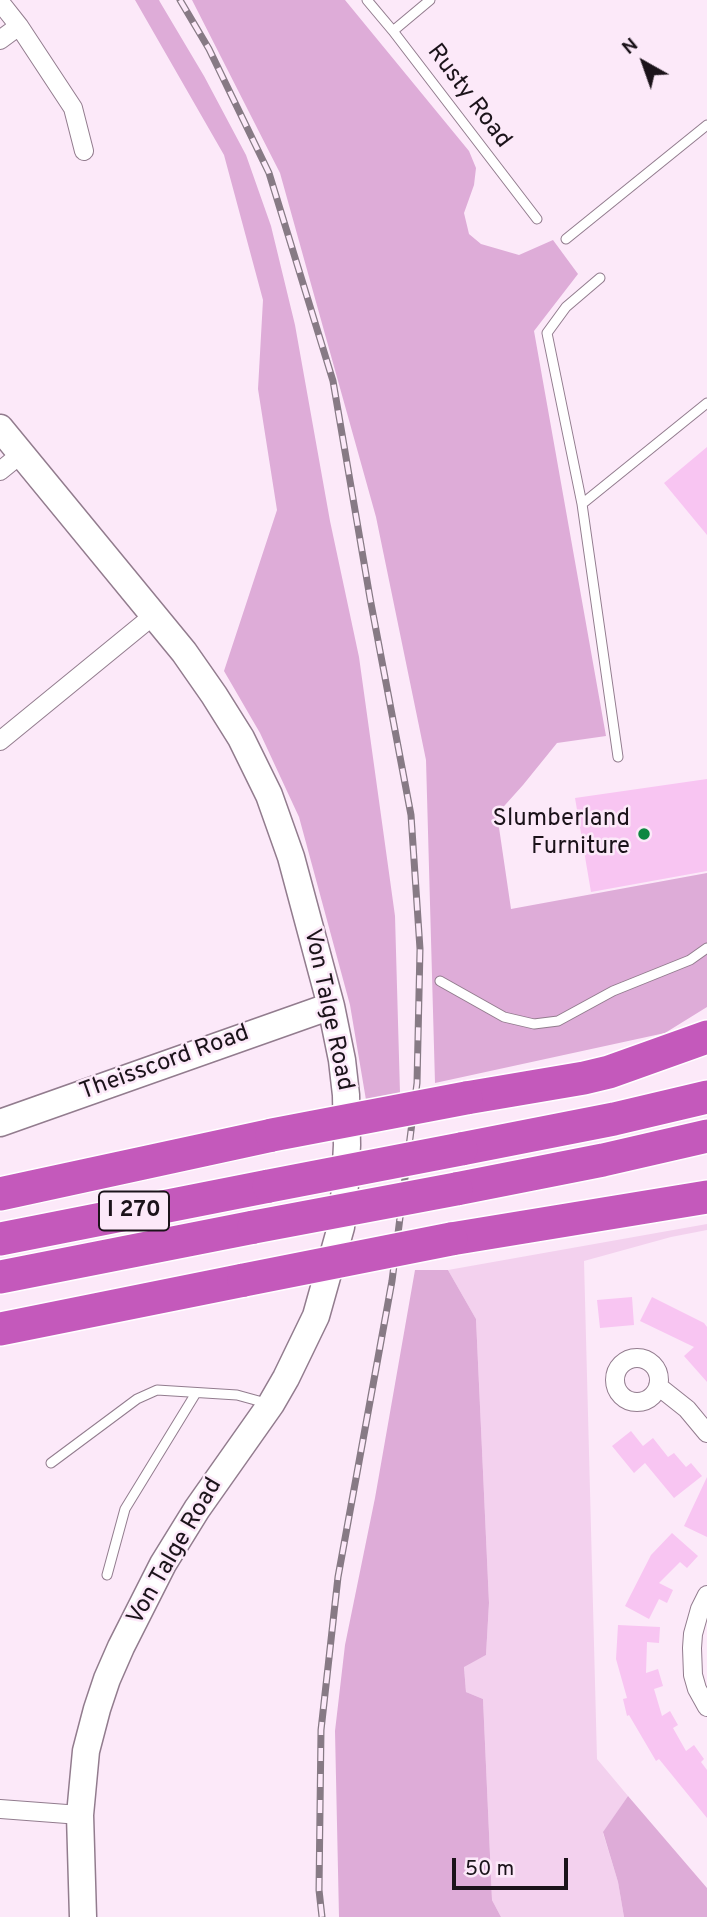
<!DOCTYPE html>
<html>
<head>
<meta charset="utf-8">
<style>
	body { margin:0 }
	#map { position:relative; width:707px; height:1917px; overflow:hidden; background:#fce9f9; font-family:Overpass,sans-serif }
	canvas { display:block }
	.north { position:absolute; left:609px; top:28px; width:70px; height:70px; -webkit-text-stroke:5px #fce9f9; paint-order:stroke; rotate:320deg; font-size:19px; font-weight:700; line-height:28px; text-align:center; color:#1b131a }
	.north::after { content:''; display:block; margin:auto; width:24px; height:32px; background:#1b131a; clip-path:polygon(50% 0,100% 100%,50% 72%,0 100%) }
	.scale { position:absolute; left:452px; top:1858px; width:116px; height:32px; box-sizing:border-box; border:4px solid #1b131a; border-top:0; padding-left:9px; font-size:21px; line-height:24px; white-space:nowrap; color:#1b131a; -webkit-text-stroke:5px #fce9f9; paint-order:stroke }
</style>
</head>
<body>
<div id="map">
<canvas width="707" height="1917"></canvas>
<div class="north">N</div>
<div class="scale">50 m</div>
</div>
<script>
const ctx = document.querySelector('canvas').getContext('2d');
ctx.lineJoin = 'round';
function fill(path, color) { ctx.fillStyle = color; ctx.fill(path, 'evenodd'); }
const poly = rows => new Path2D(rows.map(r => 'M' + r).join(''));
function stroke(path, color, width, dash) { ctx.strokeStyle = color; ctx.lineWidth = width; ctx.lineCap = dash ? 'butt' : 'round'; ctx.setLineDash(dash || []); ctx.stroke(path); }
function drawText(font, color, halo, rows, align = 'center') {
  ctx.font = font + ' Overpass,sans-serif'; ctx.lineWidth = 5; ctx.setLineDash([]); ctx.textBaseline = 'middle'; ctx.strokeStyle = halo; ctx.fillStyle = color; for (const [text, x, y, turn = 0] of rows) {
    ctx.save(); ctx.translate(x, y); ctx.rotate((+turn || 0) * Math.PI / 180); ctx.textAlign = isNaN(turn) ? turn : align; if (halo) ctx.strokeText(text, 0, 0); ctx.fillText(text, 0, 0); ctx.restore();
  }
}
fill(poly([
	[707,1224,707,1230,671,1237,584,1261,597,1759,628,1796,603,1833,618,1882,624,1917,501,1917,492,1900,483,1699,466,1692,464,1666,486,1655,489,1603,476,1319,448,1270]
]), '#f3d1ee');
fill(poly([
	[135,0,159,0,160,2,204,76,246,155,271,226,295,325,330,521,359,657,395,916,400,1093,366,1100,350,1005,299,817,260,733,224,671,277,510,258,389,263,300,224,155],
	[192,0,345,0,469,151,476,168,474,185,464,213,469,234,481,244,519,255,553,240,578,274,534,331,606,736,557,743,523,785,497,814,511,909,707,873,707,1007,665,1033,435,1083,426,760,376,517,280,173],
	[415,1270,448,1270,476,1319,489,1603,486,1655,464,1667,466,1692,483,1699,492,1900,501,1917,339,1917,335,1731,345,1645,375,1498],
	[628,1796,707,1888,707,1917,624,1917,618,1882,603,1832]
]), '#deacd8');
fill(poly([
	[707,447,707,535,664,483],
	[707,779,707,871,591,892,575,798],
	[632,1297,634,1325,600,1328,597,1300],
	[652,1297,704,1323,707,1327,707,1382,684,1356,694,1347,640,1321],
	[631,1431,643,1446,653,1438,668,1457,674,1453,686,1467,691,1463,702,1476,674,1498,645,1463,634,1473,612,1446],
	[707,1477,707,1537,684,1526],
	[672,1533,698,1556,687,1568,680,1562,659,1583,673,1590,667,1603,659,1599,649,1619,625,1606,651,1555],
	[618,1625,660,1627,659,1643,647,1642,646,1673,658,1669,663,1686,654,1689,662,1716,670,1711,678,1725,673,1728,686,1751,694,1745,704,1759,701,1762,707,1770,707,1818,659,1759,656,1761,629,1715,627,1716,623,1699,627,1698,616,1659]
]), '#f8c5f2');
const lane = poly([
	[367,0,393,31,537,219],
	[393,31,430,0],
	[566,239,707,125],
	[600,278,566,307,547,333,582,504,618,757],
	[582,504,707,403],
	[440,981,504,1017,534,1024,558,1021,613,991,690,960,707,948],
	[51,1463,137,1399,157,1390,237,1395,266,1403],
	[107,1575,125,1509,196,1393]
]);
const street = poly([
	[0,2,19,26,73,108,84,151],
	[0,40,19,26],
	[0,471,21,454],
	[0,741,154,615],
	'615 1380a22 22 0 1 1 44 0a22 22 0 1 1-44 0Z',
	[658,1386,687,1409,707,1433],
	[707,1595,700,1609,693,1634,692,1648,693,1675,697,1689,707,1707],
	[0,1809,80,1815]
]);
const secondary = poly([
	[0,428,184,652,214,695,241,738,269,795,291,857,331,1006,342,1060,346,1095,347,1145,344,1201,341,1227,316,1316,286,1378,271,1404,197,1509,163,1564,121,1647,107,1679,97,1709,86,1751,80,1815,83,1917],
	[0,1123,331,1006]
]);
const highway = poly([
	[466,1098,584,1078,609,1072,707,1037],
	[461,1149,614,1119,707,1097],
	[456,1189,603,1160,707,1136],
	[0,1194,272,1135],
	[0,1239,269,1186],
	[451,1239,707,1197],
	[0,1277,254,1227],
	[0,1329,244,1280]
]);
stroke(lane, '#927c8e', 11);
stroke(street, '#927c8e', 20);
stroke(secondary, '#927c8e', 29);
stroke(highway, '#fff', 36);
stroke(lane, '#fff', 9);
stroke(street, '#fff', 18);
stroke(secondary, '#fff', 26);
stroke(highway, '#c459bb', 33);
const rail = poly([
	[180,0,209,49,269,173,333,381,370,598,411,815,420,949,417,1083,392,1281,338,1577,321,1730,319,1890,322,1917]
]);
stroke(rail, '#877a85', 7);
stroke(rail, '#fce9f9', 4.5, [13]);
const highwayBridge = poly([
	[272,1135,466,1098],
	[269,1186,461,1149],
	[254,1227,456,1189],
	[244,1280,451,1239]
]);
stroke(highwayBridge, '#fff', 36, []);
stroke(highwayBridge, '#c459bb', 33);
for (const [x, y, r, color] of [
	[644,834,7,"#0e8741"]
]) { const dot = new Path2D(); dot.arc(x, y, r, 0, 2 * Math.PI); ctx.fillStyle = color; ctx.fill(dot); stroke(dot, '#fce9f9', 2.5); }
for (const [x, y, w] of [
	[134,1211,70]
]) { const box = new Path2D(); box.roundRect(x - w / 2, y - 19.5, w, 39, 5); ctx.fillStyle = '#fce9f9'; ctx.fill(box); stroke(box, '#1b131a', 2); }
drawText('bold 23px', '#1b131a', null, [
	["I 270",134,1211]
]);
drawText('24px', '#1b131a', '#fce9f9', [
	["Rusty Road",468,97,53],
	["Von Talge Road",327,1010,78],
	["Theisscord Road",165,1064,-20],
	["Von Talge Road",176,1552,-60]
]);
drawText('24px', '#1b131a', '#fce9f9', [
	["Slumberland",630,820],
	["Furniture",630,848]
], 'right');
</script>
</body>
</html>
